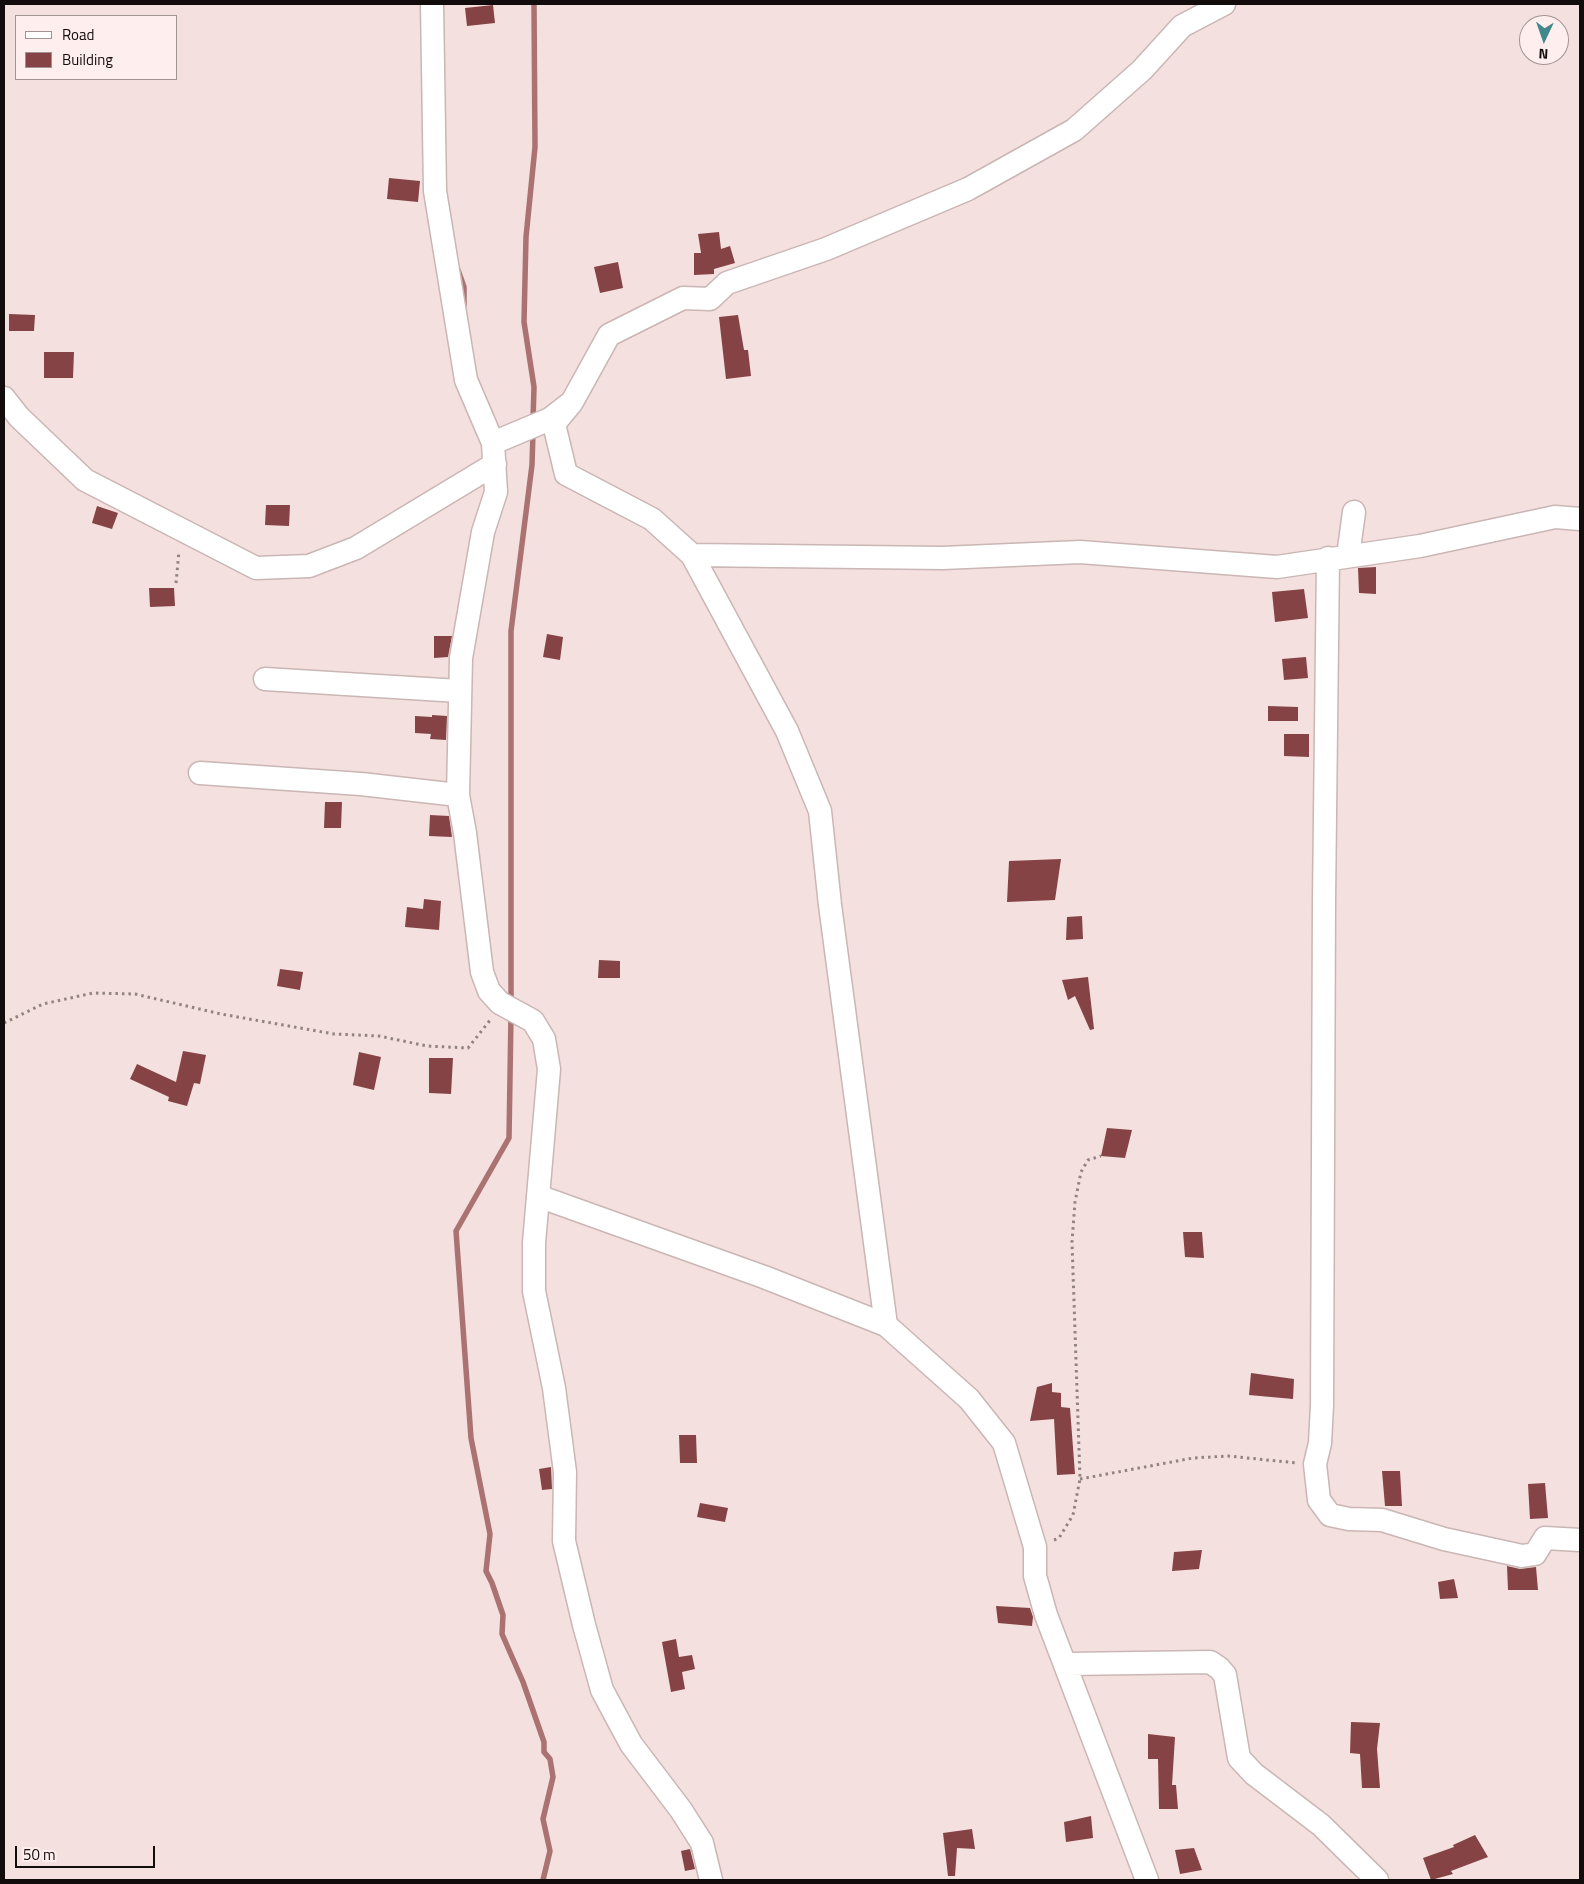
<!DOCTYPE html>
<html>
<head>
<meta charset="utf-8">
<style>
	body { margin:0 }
	#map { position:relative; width:1584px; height:1884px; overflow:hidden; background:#f4e0df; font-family:"Titillium Web",sans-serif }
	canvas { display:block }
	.frame { position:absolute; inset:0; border:5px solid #130c0c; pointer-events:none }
	.legend { position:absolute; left:15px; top:15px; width:162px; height:65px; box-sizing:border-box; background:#feeeed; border:1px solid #a09493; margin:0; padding:6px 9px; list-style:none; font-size:15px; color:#130c0c }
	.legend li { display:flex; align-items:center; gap:10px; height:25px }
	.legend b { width:25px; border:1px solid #a09493 }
	.north { position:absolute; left:1519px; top:15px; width:50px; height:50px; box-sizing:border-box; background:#feeeed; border:1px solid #a09493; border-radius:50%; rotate:183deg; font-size:14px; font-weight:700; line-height:20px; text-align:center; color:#130c0c }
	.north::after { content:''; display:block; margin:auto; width:18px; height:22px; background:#40888c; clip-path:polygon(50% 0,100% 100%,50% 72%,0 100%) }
	.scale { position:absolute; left:15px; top:1846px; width:140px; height:22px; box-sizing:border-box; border:2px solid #130c0c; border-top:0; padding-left:6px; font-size:15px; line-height:18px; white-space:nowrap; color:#130c0c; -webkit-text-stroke:4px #feeeed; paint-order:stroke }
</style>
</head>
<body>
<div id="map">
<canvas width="1584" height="1884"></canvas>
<div class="frame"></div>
<ul class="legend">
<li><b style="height:6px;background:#fff"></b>Road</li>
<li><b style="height:14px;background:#854345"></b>Building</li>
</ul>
<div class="north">N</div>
<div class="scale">50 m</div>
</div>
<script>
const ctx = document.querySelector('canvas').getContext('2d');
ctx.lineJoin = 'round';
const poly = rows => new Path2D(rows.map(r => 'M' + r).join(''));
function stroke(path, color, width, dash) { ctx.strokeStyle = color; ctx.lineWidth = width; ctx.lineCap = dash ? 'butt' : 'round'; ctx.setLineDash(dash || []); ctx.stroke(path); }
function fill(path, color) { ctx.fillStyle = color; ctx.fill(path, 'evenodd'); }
stroke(poly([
	[458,270,464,287,464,305],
	[533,421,534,387,524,322,526,237,535,147,534,4],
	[511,1002,511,631,532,465,533,432],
	[511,1016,509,1138,456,1231,471,1438,490,1534,486,1571,492,1583,503,1615,502,1634,523,1682,544,1742,544,1752,550,1759,553,1777,543,1819,550,1851,543,1880]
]), '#aa7372', 5.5);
fill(poly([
	[493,5,495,23,467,26,465,8],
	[389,178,420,181,418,202,387,199],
	[719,232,721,249,730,246,735,263,714,269,714,274,694,275,694,253,701,253,698,234],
	[618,262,623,288,600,293,594,267],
	[9,314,35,315,34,331,9,331],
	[738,315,744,350,748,350,751,376,726,379,719,317],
	[44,352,74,352,73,378,44,378],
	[266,505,290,505,289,526,265,525],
	[97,506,118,513,112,529,92,523],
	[1376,567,1376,594,1359,593,1358,568],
	[149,588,174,588,175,606,150,607],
	[1304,589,1308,618,1275,622,1272,592],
	[547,634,563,637,560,660,543,657],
	[434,636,452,636,448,657,434,658],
	[1306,657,1308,678,1284,680,1282,659],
	[1268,706,1298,707,1298,721,1268,721],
	[432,715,447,716,446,740,430,739,431,734,415,733,415,716,432,717],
	[1284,734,1309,734,1309,757,1284,756],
	[325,802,342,802,341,828,324,828],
	[430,815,449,816,452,837,429,836],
	[1061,859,1055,900,1007,902,1009,861],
	[424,899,441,901,439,930,405,927,407,907,423,909],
	[1082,916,1083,939,1066,940,1067,917],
	[599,960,620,961,620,978,598,978],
	[280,969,303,972,300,990,277,986],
	[1088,977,1094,1029,1090,1030,1075,996,1068,1000,1062,980],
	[183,1051,206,1055,200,1084,194,1083,187,1106,168,1101,169,1097,130,1079,137,1064,176,1082],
	[359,1052,381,1057,374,1090,353,1085],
	[429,1058,453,1058,451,1094,429,1093],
	[1107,1128,1132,1130,1125,1158,1101,1156],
	[1183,1232,1202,1232,1204,1258,1185,1257],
	[1251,1373,1294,1379,1293,1399,1249,1395],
	[1052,1383,1052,1392,1061,1393,1061,1407,1070,1408,1075,1474,1057,1475,1054,1419,1030,1421,1037,1387],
	[679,1435,696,1435,697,1463,680,1463],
	[551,1467,552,1489,542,1490,539,1469],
	[1382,1471,1400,1471,1402,1506,1385,1506],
	[1545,1483,1548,1518,1530,1519,1528,1484],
	[700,1503,728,1508,725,1522,697,1517],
	[1202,1550,1199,1569,1172,1571,1174,1552],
	[1507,1566,1520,1569,1536,1567,1538,1590,1508,1590],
	[1454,1579,1458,1598,1440,1599,1438,1582],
	[996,1606,1030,1608,1033,1617,1032,1626,998,1623],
	[676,1639,679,1657,692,1655,695,1669,682,1672,685,1689,671,1692,662,1642],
	[1351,1722,1380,1723,1377,1749,1380,1788,1362,1788,1360,1754,1350,1753],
	[1148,1734,1175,1737,1172,1785,1176,1785,1178,1809,1159,1809,1158,1759,1148,1759],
	[1091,1816,1093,1838,1066,1842,1064,1822],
	[972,1829,975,1849,957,1848,955,1876,948,1876,943,1833],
	[1475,1835,1488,1857,1451,1871,1453,1874,1431,1880,1423,1858,1454,1847,1453,1845],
	[1194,1848,1202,1870,1180,1874,1175,1850],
	[690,1849,695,1869,685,1871,681,1851]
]), '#854345');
const minor = poly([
	[432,4,435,191,466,380,493,443,496,492,483,532,461,658,458,795,465,833,482,972,489,991,500,1003,533,1021,544,1039,549,1069,534,1243,534,1291,554,1388,565,1472,564,1541,584,1625,602,1690,631,1744,681,1810,702,1843,711,1880],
	[4,398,19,417,85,480,256,568,309,566,356,548,495,464],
	[572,402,554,424,566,474,652,519,692,555,787,731,820,811,830,905,886,1325],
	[493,443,550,419,572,402,609,335,683,298,710,299,727,283,826,249,968,189,1074,130,1142,70,1182,26,1224,4],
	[692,555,943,558,1080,552,1277,567,1420,546,1555,517,1580,519],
	[1348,556,1354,512],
	[1328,558,1324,901,1322,1405,1320,1443,1315,1464,1319,1500,1330,1515,1349,1519,1382,1520,1444,1539,1522,1556,1535,1554,1545,1538,1580,1540],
	[265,679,459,691],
	[200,773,361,784,458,795],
	[538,1196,764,1277,886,1325,969,1399,1004,1443,1035,1547,1035,1576,1046,1615,1147,1880],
	[1066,1664,1210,1662,1219,1668,1225,1675,1239,1758,1254,1774,1321,1825,1377,1880]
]);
stroke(minor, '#c9b6b5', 25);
stroke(poly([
	[176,583,179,551],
	[4,1023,43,1004,93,993,135,994,221,1014,334,1034,379,1036,427,1046,468,1048,491,1019],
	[1080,1479,1193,1458,1228,1456,1297,1463],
	[1054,1540,1059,1538,1073,1515,1080,1479,1072,1242,1075,1202,1081,1172,1088,1160,1101,1156]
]), '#918382', 3, [2.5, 4]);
stroke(minor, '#fff', 22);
</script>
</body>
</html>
